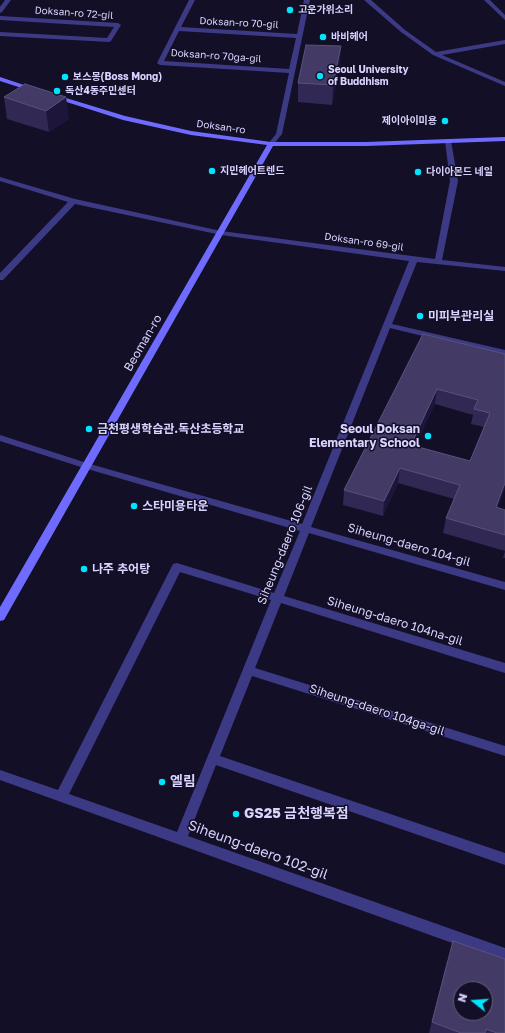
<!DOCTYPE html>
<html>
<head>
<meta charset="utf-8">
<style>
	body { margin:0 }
	#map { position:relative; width:505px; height:1033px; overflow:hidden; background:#130f26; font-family:"Golos Text",sans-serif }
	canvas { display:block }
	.north { position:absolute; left:453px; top:981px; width:40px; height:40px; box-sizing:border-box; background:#130f26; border:1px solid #625e7d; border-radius:50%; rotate:287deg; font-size:11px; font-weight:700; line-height:16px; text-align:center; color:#d9d4ff }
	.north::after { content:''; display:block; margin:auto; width:14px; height:18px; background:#00e5ff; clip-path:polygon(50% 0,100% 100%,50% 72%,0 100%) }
</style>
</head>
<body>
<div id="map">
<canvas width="505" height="1033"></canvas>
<div class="north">N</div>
</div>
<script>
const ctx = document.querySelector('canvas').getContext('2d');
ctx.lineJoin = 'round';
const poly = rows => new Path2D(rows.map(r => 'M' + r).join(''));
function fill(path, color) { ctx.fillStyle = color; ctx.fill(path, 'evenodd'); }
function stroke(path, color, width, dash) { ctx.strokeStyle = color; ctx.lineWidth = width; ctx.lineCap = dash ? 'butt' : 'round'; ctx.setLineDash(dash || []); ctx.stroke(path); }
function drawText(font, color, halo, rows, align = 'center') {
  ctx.font = font + ' "Golos Text","Noto Sans KR",sans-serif'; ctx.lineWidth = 3; ctx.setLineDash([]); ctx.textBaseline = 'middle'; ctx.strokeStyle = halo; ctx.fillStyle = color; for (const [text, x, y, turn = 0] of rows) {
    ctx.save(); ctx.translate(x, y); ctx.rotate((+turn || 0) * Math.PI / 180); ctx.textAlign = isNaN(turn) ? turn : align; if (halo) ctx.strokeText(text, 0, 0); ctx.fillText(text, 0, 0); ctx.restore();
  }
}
fill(poly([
	[5,0,11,0,2,12,0,13,0,7,5,0],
	[189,0,195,0,181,27,297,34,304,0,310,0,282,134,273,145,268,144,276,134,289,73,160,65,157,63,189,0],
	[179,31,296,38,289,69,164,61,179,31],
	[364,0,371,0,405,30,436,52,505,40,505,44,442,55,505,82,505,86,433,55,401,32,364,0],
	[484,0,490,0,505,15,505,20,484,0],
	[0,16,118,23,121,25,111,41,109,42,0,36,0,32,107,38,114,27,0,20,0,16],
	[448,139,451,141,458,181,442,260,505,267,505,271,417,262,392,324,505,350,505,356,390,328,311,527,505,582,505,590,309,533,284,596,505,663,505,673,281,603,255,668,505,746,505,756,252,676,220,756,505,853,505,865,216,765,188,836,505,948,505,962,0,780,0,770,58,790,173,564,177,563,274,593,300,531,84,468,0,441,0,435,90,464,302,524,409,261,221,235,75,204,3,280,0,280,0,273,68,202,0,181,0,177,75,199,221,231,435,259,450,181,445,141,448,139],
	[180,572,271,600,177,832,69,794,180,572]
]), '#3d3a85');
fill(poly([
	[0,77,36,89,37,90,34,92,0,81,0,77],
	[53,94,125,116,191,131,271,142,366,142,505,137,505,141,366,146,273,146,4,620,0,621,0,607,267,145,191,135,123,120,51,97,50,96,53,94]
]), '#6f6bff');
fill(poly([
	[340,65,332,105,298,102,298,83],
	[4,97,69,119,49,132,7,119],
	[423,334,505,354,498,508,505,510,505,551,443,533,446,518,454,499,398,483,383,516,343,505,344,490],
	[435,404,473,415,471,424,484,427,470,461,415,446],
	[505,551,505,558,503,558],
	[447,961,505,1033,429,1033]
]), '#312854');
fill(poly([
	[341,46,340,65,332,105,333,85],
	[66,97,69,119,49,132,46,111],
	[437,389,435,404,409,460,411,445],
	[400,468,398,483,383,516,384,501],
	[505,483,505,489,493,522,496,507]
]), '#1d163a');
const building = poly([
	[306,45,341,46,333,85,298,83,306,45],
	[25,84,66,97,46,111,4,97,25,84],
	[423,334,505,354,505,483,496,507,505,510,505,535,446,518,460,485,400,468,384,501,344,490,423,334],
	[437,389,478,400,474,409,490,413,470,461,411,445,437,389],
	[453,941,505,959,505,1033,497,1033,486,1029,485,1033,461,1033,432,1022,453,941],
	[461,989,485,989,485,1013,461,1013,461,989]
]);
fill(building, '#433a66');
stroke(building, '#5a527e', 1);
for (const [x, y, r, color] of [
	[290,10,4,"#00e5ff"],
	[323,37,4,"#00e5ff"],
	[320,76,4,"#00e5ff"],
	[65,77,4,"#00e5ff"],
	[57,91,4,"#00e5ff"],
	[445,121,4,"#00e5ff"],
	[212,171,4,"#00e5ff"],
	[418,172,4,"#00e5ff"],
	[420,316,4,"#00e5ff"],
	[89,429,4,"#00e5ff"],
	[428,436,4,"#00e5ff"],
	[134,506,4,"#00e5ff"],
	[84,569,4,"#00e5ff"],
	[162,782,4,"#00e5ff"],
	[236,814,4,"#00e5ff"]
]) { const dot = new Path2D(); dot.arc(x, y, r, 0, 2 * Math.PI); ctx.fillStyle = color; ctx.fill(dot); stroke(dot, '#130f26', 1.5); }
drawText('bold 10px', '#d9d4ff', '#130f26', [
	["고운가위소리",298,10],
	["바비헤어",331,37],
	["Seoul University",328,70],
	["of Buddhism",328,82],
	["보스몽(Boss Mong)",73,77],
	["독산4동주민센터",65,91],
	["제이아이미용",437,121,"right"],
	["지민헤어트렌드",220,171],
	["다이아몬드 네일",426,172]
], 'left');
drawText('10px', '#d9d4ff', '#130f26', [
	["Doksan-ro 72-gil",74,13,4],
	["Doksan-ro 70-gil",239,23,3],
	["Doksan-ro 70ga-gil",216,56,4],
	["Doksan-ro",221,127,8],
	["Doksan-ro 69-gil",364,242,8]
]);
drawText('bold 12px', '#d9d4ff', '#130f26', [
	["미피부관리실",428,316],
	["금천평생학습관.독산초등학교",97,429],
	["Seoul Doksan",420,429,"right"],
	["Elementary School",420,443,"right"],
	["스타미용타운",142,506],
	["나주 추어탕",92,569]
], 'left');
drawText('12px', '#d9d4ff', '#130f26', [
	["Beoman-ro",143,343,-60],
	["Siheung-daero 106-gil",285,545,-68],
	["Siheung-daero 104-gil",409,545,16],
	["Siheung-daero 104na-gil",395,621,17],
	["Siheung-daero 104ga-gil",377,710,18]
]);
drawText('bold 14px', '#d9d4ff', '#130f26', [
	["엘림",170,782],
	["GS25 금천행복점",244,814]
], 'left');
drawText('14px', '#d9d4ff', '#130f26', [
	["Siheung-daero 102-gil",258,850,20]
]);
</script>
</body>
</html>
